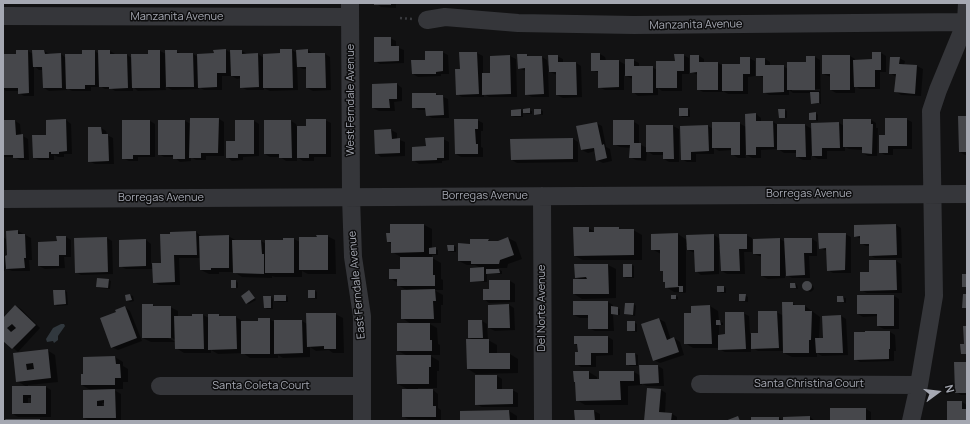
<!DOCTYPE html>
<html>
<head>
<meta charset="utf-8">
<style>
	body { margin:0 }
	#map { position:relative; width:970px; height:424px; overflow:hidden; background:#121213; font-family:Manrope,sans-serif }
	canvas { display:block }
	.frame { position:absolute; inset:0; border:4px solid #a5a8b2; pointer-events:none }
	.north { position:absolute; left:918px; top:372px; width:40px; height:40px; -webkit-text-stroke:3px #0d0d0e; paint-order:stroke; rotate:75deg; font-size:11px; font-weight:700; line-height:16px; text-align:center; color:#a5a8b2 }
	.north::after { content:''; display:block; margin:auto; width:14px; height:18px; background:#a5a8b2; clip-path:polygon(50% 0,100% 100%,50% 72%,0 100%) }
</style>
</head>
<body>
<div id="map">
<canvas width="970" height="424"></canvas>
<div class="frame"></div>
<div class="north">N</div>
</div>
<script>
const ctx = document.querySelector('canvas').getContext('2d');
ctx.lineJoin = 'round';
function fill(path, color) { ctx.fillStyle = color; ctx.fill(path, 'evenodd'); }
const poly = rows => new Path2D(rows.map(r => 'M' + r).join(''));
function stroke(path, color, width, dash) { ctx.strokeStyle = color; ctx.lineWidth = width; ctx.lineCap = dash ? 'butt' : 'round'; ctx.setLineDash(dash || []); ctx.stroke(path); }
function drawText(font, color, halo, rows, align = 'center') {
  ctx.font = font + ' Manrope,sans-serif'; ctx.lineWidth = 3; ctx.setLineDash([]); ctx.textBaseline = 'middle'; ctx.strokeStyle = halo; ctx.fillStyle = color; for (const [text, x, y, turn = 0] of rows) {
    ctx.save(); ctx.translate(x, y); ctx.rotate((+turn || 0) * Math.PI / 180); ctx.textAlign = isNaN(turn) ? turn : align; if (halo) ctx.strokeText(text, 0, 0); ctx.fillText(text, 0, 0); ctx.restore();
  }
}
fill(poly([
	[61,324,64,324,65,326,58,336,58,340,54,343,53,341,47,342,46,339,53,328]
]), '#31383e');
fill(poly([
	[375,3,396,3,396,8,381,7],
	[390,38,396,41,396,47,404,50,404,63,380,64,375,61],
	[226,50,231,53,242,51,247,54,258,54,264,58,281,54,292,50,297,53,308,50,313,54,325,54,330,57,331,90,313,91,307,88,307,69,303,69,297,66,298,90,270,91,264,88,264,90,247,90,241,87,241,78,237,79,232,76,222,76,222,90,204,90,199,87,199,89,172,90,165,86,166,90,138,91,133,87,133,91,115,91,112,89,105,89,100,86,100,87,91,87,91,91,72,91,67,88,67,90,49,91,44,88,43,70,39,70,34,66,34,96,24,96,19,93,19,91,6,91,3,89,3,55,17,55,28,51,33,54,33,51,44,51,50,54,61,54,66,58,95,51,99,54,110,51,115,54,127,55,132,58,149,55,160,51,166,54,176,51,182,54,193,54,198,57,215,54],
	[442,52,448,55,449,74,441,74,441,76,418,77,413,74],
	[460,53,477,53,483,56,483,74,491,74,491,57,510,56,516,59,517,97,489,97,484,94,484,97,462,97,457,94,461,70],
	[881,53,886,56,886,72,880,72,880,89,860,89,855,86,855,93,836,93,831,90,831,77,823,74,850,56,855,59,855,61,873,60],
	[600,54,605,57,606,61,619,61,626,65,633,60,639,63,639,67,652,67,657,70,676,62,683,55,689,58,689,74,682,74,682,91,662,91,658,88,658,95,638,96,633,92,633,79,624,75,624,90,605,90,599,87,599,73,592,70],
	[527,55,530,57,542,57,547,60,548,66,550,65,557,56,563,59,563,63,576,63,581,66,582,97,563,98,557,95,557,75,548,71,549,97,532,97,526,94,526,71,518,68],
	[699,56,704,59,704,63,718,63,723,66,741,65,749,58,755,61,755,76,748,77,748,94,728,94,723,91,723,92,703,92,698,89,698,75,691,72],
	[815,57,820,60,821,104,820,104,820,93,818,93,818,104,814,104,812,103,811,93,793,93,789,90,789,95,769,95,764,92,764,78,757,75,765,59,770,62,770,66,783,66,788,69,807,63],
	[792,89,820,89,820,91,792,91],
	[899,58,905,61,904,65,917,66,923,69,921,96,901,95,895,91,896,77,890,73],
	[397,84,402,88,402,101,394,102,395,111,379,111,373,108],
	[436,94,448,99,449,118,432,118,427,115,426,110,418,110,413,107],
	[688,109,690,110,690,117,682,117,680,115],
	[521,110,524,112,529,110,532,111,532,114,527,114,523,112,523,117,515,117,512,116],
	[540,110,543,111,543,115,535,114],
	[785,110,787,111,787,118,780,117],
	[816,113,818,115,818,121,810,119],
	[756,114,761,118,761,122,773,122,778,125,805,125,812,129,839,123,844,126,844,120,871,120,876,123,876,128,878,128,877,156,868,156,863,153,863,150,849,149,845,147,845,151,827,151,827,159,818,159,811,155,811,160,803,160,797,157,797,153,784,153,778,149,761,150,761,158,752,158,745,154,746,158,738,158,732,154,732,150,719,151,714,148,714,154,696,154,696,162,687,162,682,159,708,126,713,129,739,123,746,127],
	[967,117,967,155,965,155,960,152],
	[219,119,224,122,224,156,206,156,206,160,196,160,191,157,191,161,180,162,174,157,164,157,159,154,159,121,185,121,191,124],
	[906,119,912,122,912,149,893,149,893,155,885,155,880,152,886,136],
	[66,120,71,124,72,154,64,154,64,157,58,157,54,155,54,160,39,160,33,157,47,136],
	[325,120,331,123,331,157,314,157,314,161,303,161,297,157,297,161,286,161,280,157,270,157,265,154,265,121,291,121,296,124,297,127,307,127],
	[477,120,483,123,483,131,481,131,481,147,483,148,483,157,461,157,456,154],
	[3,121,15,121,20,124,21,135,28,139,29,160,20,160,14,157,3,157],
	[150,121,155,124,155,157,138,157,138,161,129,161,123,158],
	[254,121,259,124,259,156,243,157,243,160,232,161,227,157],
	[634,122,639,125,639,144,647,148,647,126,673,126,679,129,679,162,669,162,664,159,664,155,653,155,647,151,646,161,636,160,630,157,631,148,620,147,614,144],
	[596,123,602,126,606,147,610,149,612,161,603,163,597,160,595,151,588,153,582,150,577,127],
	[101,128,106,131,107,135,113,138,114,164,95,164,89,161],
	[391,130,397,133,397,139,405,142,405,156,381,157,376,153,375,131],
	[443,139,449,142,449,160,442,161,442,163,419,164,413,160],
	[573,139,578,142,578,162,517,163,512,160],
	[424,225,432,229,432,248,438,250,438,255,432,255,432,258,441,263,441,279,443,280,443,290,434,290,443,295,443,305,441,305,441,323,428,323,437,328,438,344,440,345,440,355,429,355,439,361,439,371,437,371,437,388,418,388,418,390,433,390,438,394,438,408,441,410,441,420,408,419,403,416,409,390,398,384,408,356,398,351,411,324,402,318,408,291,398,285,398,283,390,278,401,270,401,257,392,252,392,244,388,242],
	[896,225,901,228,902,258,875,258,870,255,870,246,866,246,861,243,861,239,855,236],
	[588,228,595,232,618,228,623,230,633,230,642,235,642,260,583,260,575,256],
	[18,231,31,238,32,260,29,260,30,271,12,271,5,268,5,271,3,271,3,237,6,239,5,257,8,256],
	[196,232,202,237,228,236,237,241,261,241,266,244,294,239,300,242,327,236,335,240,336,274,308,274,302,271,302,277,275,277,272,276,272,278,242,277,234,272,219,272,219,274,209,274,201,270,201,258,179,258,180,285,159,285,154,282,153,269,126,269,120,266,146,240,151,244,151,264,162,264,171,233],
	[678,234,687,240,714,235,720,239,746,235,752,238,752,252,744,252,745,274,727,274,722,271,721,247,719,247,719,274,701,275,696,271,695,253,688,250,688,245,686,245,686,292,685,293,674,292,666,287,664,272,661,270,661,254,652,249],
	[845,234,851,237,851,273,833,273,828,270,827,251,820,248],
	[66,237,71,240,71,257,64,257,65,268,45,269,39,266,58,242],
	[107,238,112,241,113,274,81,275,76,272],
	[508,238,516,242,522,259,508,264,507,268,496,268,502,271,502,274,489,274,487,273,487,282,473,282,471,281,481,268,475,265,467,265,459,261,471,245,488,240,492,242,498,242],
	[780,239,785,242,812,239,817,242,817,256,809,256,810,278,792,278,785,274,785,278,768,279,762,276,762,257,754,254,754,240],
	[454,246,456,247,456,252,451,252,449,251],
	[870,261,896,261,901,264,902,293,867,293,861,290,870,273],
	[608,265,616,269,616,298,582,299,574,294,581,280,576,277],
	[632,265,634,266,634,278,626,278,624,276],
	[108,280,111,281,110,289,100,288,97,287],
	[236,281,238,283,238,288,232,287],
	[510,281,515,284,515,302,489,303,484,299,490,290],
	[805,283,808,283,813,286,814,289,812,291,810,292,804,288],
	[795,284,797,285,798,289,791,287],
	[724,287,726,288,726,293,721,293,718,291],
	[54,291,65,291,67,292,68,305,57,306,55,304],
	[249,291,256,300,249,304,247,303],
	[315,291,317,292,317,299,309,298],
	[130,295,133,296,134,301,130,302,127,300,126,296],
	[745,295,748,297,748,302,740,301],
	[286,296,288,297,288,302,278,302,275,301],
	[676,296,678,297,678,300,672,298],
	[894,296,899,299,899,329,884,329,878,326,878,316,863,317,858,314],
	[271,297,273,299,273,309,267,309,265,307],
	[838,297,846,298,846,303,838,301],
	[608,302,613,305,613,308,620,309,620,315,613,315,614,331,595,331,589,328,589,318,580,318,574,315],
	[792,303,797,306,805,306,820,317,819,339,824,339,841,316,846,319,848,355,822,356,817,353,817,357,792,357,784,353,784,351,758,351,751,347,751,352,725,352,719,349,719,348,693,348,685,343,692,314,692,307,710,306,718,311,719,321,723,323,723,325,719,325,719,336,726,335,743,313,749,316,750,334,759,334,776,312,784,316],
	[634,304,636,306,635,316,625,314],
	[153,305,156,307,170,307,178,311,178,317,193,317,193,315,203,315,209,318,209,315,219,315,223,317,236,317,244,322,259,322,269,319,275,322,302,321,307,324,335,314,343,318,344,353,333,353,329,350,316,351,310,347,310,357,283,358,278,355,278,358,250,358,243,353,218,354,211,350,211,353,184,353,176,348,176,342,151,342,143,338],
	[167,335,176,340,176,342,166,337],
	[509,305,514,308,515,330,495,331,489,328],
	[16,306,21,309,40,328,18,352,3,339,3,320],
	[125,307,130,311,142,341,118,350,112,347,117,313],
	[659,319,665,322,671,340,674,338,680,342,684,355,660,363,654,360],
	[482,321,487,324,488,340,497,345,497,354,510,354,518,359,518,373,476,374,468,369,474,340,469,338],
	[634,322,637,324,637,332,631,331,628,330],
	[890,332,895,335,896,351,894,351,894,361,860,362,855,359],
	[608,337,613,340,613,355,596,356,596,367,581,367,576,364,579,353,578,346,575,344],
	[47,350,55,355,58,382,28,385,28,387,46,387,51,390,51,417,18,417,13,414,27,387,17,381,14,354],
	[28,398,32,398,32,404,28,404],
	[627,354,635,354,638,355,638,366,630,366,627,364],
	[115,357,123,362,123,366,128,369,128,382,123,382,123,389,112,389,121,394,121,421,90,421,84,418,92,391,82,385,84,375,84,358],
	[102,403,105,403,105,407,103,407],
	[967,363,967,395,961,395,956,392],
	[658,366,663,369,664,386,647,386,642,384,642,385,628,386,628,405,585,405,577,400,589,372,597,377,597,380,634,372,641,376],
	[497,376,502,379,502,390,512,390,518,393,518,407,482,407,476,404],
	[661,390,666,393,665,414,672,414,677,417,677,421,645,421],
	[962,402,967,405,967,421,948,421],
	[866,409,871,412,871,421,831,421],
	[509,411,517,416,517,421,461,421,461,412],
	[575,411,594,411,600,414,600,421,576,421],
	[810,417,815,421,752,421,779,418,784,421]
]), '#0007');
fill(poly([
	[374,3,391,3,391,5,374,5],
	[374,37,391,37,391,46,399,46,399,61,374,62],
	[226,49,226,73,217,73,217,87,198,88,197,54,214,53,213,50],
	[280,49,292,49,293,88,263,88,263,54,280,53],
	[308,49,308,53,325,53,326,88,306,88,306,67,297,67,296,50],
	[16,50,28,50,29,93,18,94,18,88,3,88,3,54,16,54],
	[32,50,44,50,45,54,61,53,62,88,43,88,42,67,33,67],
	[82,50,95,50,95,85,85,85,85,89,66,89,65,54,82,54],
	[98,50,110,50,110,54,127,54,128,88,109,89,109,87,99,87],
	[148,50,160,50,160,88,132,88,131,54,148,54],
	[165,50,177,50,177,53,193,53,194,87,166,87],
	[230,50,242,50,242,54,258,53,259,87,240,88,240,76,231,76],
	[425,51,443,51,443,71,436,72,436,74,412,74,411,60,425,60],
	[459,52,477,52,479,94,456,95,455,69,460,69],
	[872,52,881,52,881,70,875,70,875,87,854,87,853,60,872,59],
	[591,53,600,53,600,60,619,60,619,87,598,88,598,71,591,71],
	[517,54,527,54,527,56,542,56,544,94,525,95,525,68,518,69],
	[674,54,684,54,684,71,677,71,677,88,656,88,656,61,675,61],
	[510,55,511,94,482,95,482,73,490,73,490,56],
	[548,55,558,55,558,62,576,62,577,95,556,95,556,72,549,72],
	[690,55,699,55,699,62,718,62,718,90,697,90,697,72,690,73],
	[822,55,850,55,850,90,830,90,830,74,822,74],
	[806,56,815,56,815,90,787,90,787,62,806,62],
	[740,57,750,57,750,74,743,74,743,91,722,91,722,64,740,64],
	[890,57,900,57,899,64,917,65,915,94,894,92,896,74,889,74],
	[756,58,765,58,765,65,784,65,784,92,763,93,763,76,756,76],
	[625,59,634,59,634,66,653,66,653,93,632,93,632,76,625,76],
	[397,83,397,99,389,99,390,108,372,108,372,84],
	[810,92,819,92,819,103,811,104],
	[412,93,436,93,436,95,443,95,444,115,426,116,425,108,412,108],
	[530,108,530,113,523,113,523,109],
	[679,108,688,108,688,116,679,116],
	[521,109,521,116,511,116,511,110],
	[534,109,541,109,541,114,534,115],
	[778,109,785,109,785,118,779,118],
	[816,112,816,120,809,120,809,113],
	[756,113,756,121,773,121,774,147,756,147,756,155,746,155,745,114],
	[958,116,967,116,967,152,959,152],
	[190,118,219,118,218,153,201,153,201,158,189,158],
	[885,118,907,118,907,146,888,146,888,153,879,153,879,135,885,135],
	[66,119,67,151,59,152,59,154,51,154,51,152,49,152,49,158,33,158,32,135,46,135,46,120],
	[306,119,326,119,326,154,309,154,309,158,297,158,297,126,306,126],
	[454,119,478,119,478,129,475,129,476,144,478,144,478,154,455,154],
	[843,119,871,119,871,124,873,124,872,154,862,153,862,147,843,147],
	[3,120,15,120,16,135,23,134,24,158,13,158,13,155,3,155],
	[122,120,150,120,150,155,133,155,133,159,122,159],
	[158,120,185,120,185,159,173,159,173,155,158,155],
	[235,120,254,120,254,154,238,154,238,158,226,158,226,141,235,141],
	[264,120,291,120,292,158,279,158,279,154,264,154],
	[613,120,634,120,634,143,641,143,641,158,629,158,630,145,613,145],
	[597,122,602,145,604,144,607,158,596,161,594,148,581,150,576,126],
	[712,122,740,122,740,155,731,155,731,148,712,148],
	[839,122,840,148,822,148,822,156,812,156,811,123],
	[777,124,805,124,806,157,796,157,796,150,777,150],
	[646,125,673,125,674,159,663,159,663,152,646,152],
	[708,125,709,151,691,152,691,160,681,160,680,126],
	[88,127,101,127,102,134,108,134,109,161,88,162],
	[391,129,392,139,400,138,400,153,375,154,374,130],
	[444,137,444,158,437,158,437,160,412,161,412,147,426,146,425,138],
	[573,138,573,159,511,160,510,139],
	[390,224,424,224,424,252,391,253,391,242,387,242,386,233,390,233],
	[896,224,897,255,869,256,869,244,860,244,860,236,854,237,854,225],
	[573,227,589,227,589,232,594,232,594,227,619,227,619,229,634,229,634,255,574,256],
	[18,230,18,234,25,234,26,258,24,258,25,268,6,269,5,256,7,255,6,231],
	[196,231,197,255,174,255,175,282,153,283,152,263,161,263,160,234,170,234,170,232],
	[678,233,678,286,683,286,683,292,679,292,679,287,665,288,665,282,663,282,663,271,660,271,660,250,651,250,651,234],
	[818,233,846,233,845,270,827,271,826,248,819,249],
	[714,234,714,271,695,272,694,250,687,250,686,235],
	[719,234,747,234,747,249,739,249,740,271,721,271],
	[229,235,229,268,211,268,211,270,200,270,199,236],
	[316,235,328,235,328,270,299,270,299,237,317,237],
	[56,236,66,236,66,255,59,255,59,266,38,266,38,242,57,241],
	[107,237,108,272,75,273,74,238],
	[508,237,514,255,500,260,499,264,471,264,471,261,458,261,458,243,470,244,470,239,489,239,488,241,498,241],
	[283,238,294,238,294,273,265,273,265,240,283,240],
	[780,238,780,276,761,276,761,254,753,254,753,239],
	[784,238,812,238,812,253,804,253,805,275,786,276],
	[146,239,146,266,119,267,119,240],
	[232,240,261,240,262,254,264,254,264,274,233,273],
	[447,245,454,245,454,251,448,251],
	[436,247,436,254,429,254,429,248],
	[400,257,433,257,433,275,435,275,435,286,397,286,397,279,389,279,389,269,400,269],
	[869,260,896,260,897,290,860,291,860,272,869,272],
	[574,264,608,264,609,294,573,294,573,279,587,279,586,277,575,278],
	[623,264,632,264,632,277,623,277],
	[484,267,484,281,470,282,470,268],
	[486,269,499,269,500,273,486,274],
	[962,274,967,274,967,287,962,287],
	[97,278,109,279,108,288,96,287],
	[231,280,236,280,236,288,231,288],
	[489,280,510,280,510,300,483,300,483,289,489,289],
	'802 286a5 5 0 1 1 10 0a5 5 0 1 1-10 0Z',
	[790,283,795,283,796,288,790,288],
	[717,286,724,286,724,292,717,292],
	[435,289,436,301,433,301,434,319,401,319,401,290],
	[53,290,65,290,66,304,54,305],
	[249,290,255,298,246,304,241,296],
	[308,290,315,290,315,298,308,298],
	[130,294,132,300,126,301,125,295],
	[739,294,746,294,745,301,739,301],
	[963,294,967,294,967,308,962,308],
	[274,295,286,295,286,301,274,301],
	[671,295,676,295,676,299,671,299],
	[857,295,894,295,894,326,877,326,877,314,857,314],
	[263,296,271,296,271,308,264,308],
	[837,296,843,296,844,302,837,302],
	[573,301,608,301,608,329,588,329,588,315,573,315],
	[782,302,793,302,793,305,805,305,805,311,812,311,811,340,809,340,809,353,783,353],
	[625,303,634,303,633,315,624,314],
	[142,304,153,304,153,306,171,306,171,338,142,338],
	[509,304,510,328,488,328,488,305],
	[15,305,36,325,12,349,3,341,3,318],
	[12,324,16,328,11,332,7,328],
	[710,305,712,344,684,344,684,313,691,313,691,306],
	[125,306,137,338,111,348,100,318,116,312,115,310],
	[611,306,618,307,618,315,611,314],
	[758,311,777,311,779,348,751,349,751,333,758,333],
	[725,312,744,312,746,349,718,350,718,335,725,334],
	[306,313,336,313,336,349,324,349,324,346,307,347],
	[192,314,203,314,204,349,175,349,174,316,192,316],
	[208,314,219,314,219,316,236,316,237,349,208,350],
	[841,315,843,353,816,353,815,338,823,338,822,316],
	[258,318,270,318,270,354,241,354,241,321,258,321],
	[659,318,667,340,674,337,679,352,653,361,641,324],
	[274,320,302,320,303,353,274,354],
	[468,320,482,320,483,338,468,338],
	[716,320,720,320,721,325,716,325],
	[627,321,635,321,635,331,627,331],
	[397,323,430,323,430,340,432,340,432,351,397,351],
	[963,326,967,326,967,354,961,354,960,344,964,344],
	[865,331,890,331,890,349,889,349,889,359,854,360,854,332,865,332],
	[574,336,608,336,608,353,591,353,591,365,575,365,575,352,578,352,577,344,574,344],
	[466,339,489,339,489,353,510,353,510,369,467,369],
	[48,349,51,378,16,382,13,353],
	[33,363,34,369,27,370,26,364],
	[626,353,635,353,636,365,626,365],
	[396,355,431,355,431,367,429,367,429,384,397,384],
	[115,356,116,364,120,364,121,378,115,378,115,385,81,385,81,374,83,374,83,357],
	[954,362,967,362,967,393,955,393],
	[639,365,658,365,659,383,640,384],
	[573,371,589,371,589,379,599,379,599,371,634,371,634,381,620,381,621,400,576,401,575,382,574,382],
	[475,375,497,375,497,389,513,389,513,404,475,405],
	[12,386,46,386,46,414,12,414],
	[23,395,31,395,31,403,23,403],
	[647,388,661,389,659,412,672,413,671,421,644,421],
	[115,389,116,418,83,418,83,390],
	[104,400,104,406,97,406,97,401],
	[402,389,433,389,433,406,436,406,436,417,402,417],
	[947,401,962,401,962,409,967,409,967,421,947,421],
	[830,408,866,408,866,421,830,421],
	[509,410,510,421,460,421,460,411],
	[574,410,594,410,595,421,575,421],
	[738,416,740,421,725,421],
	[810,416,810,421,783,421,783,417],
	[751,417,779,417,779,421,751,421],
	[5,419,40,419,40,421,6,421]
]), '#46474b');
stroke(poly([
	[400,18,413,19]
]), '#3a3b3f', 2.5, [2, 3]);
stroke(poly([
	[350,3,351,197,353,257,362,316,362,421],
	[3,16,350,17],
	[427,20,445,17,518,23,634,25,966,22],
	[542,196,543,421],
	[3,199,967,194],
	[700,384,919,385],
	[160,386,362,386],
	[911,421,919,385,934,296,931,111,938,90,966,22,967,3]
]), '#35363a', 18);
drawText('11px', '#a5a8b2', '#0d0d0e', [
	["Manzanita Avenue",177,17],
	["Manzanita Avenue",696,25,-1],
	["West Ferndale Avenue",351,100,-90],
	["Borregas Avenue",809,194],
	["Borregas Avenue",485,196],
	["Borregas Avenue",161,198],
	["East Ferndale Avenue",357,285,-95],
	["Del Norte Avenue",542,308,-90],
	["Santa Christina Court",809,384],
	["Santa Coleta Court",261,386]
]);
</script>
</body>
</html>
